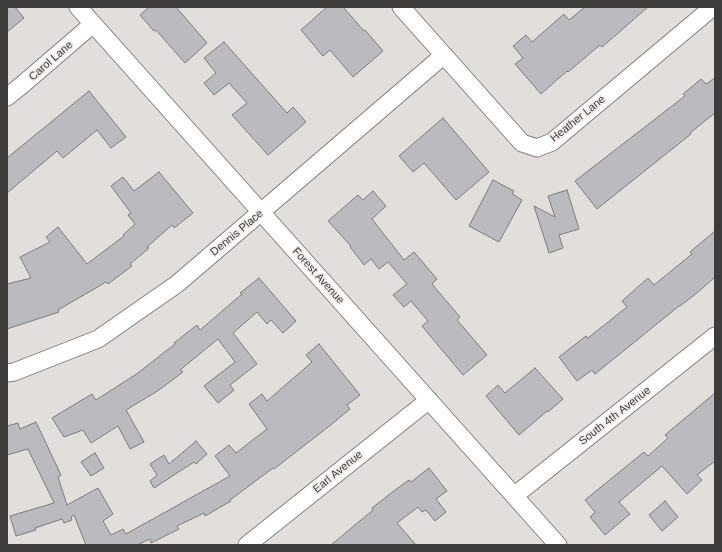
<!DOCTYPE html>
<html>
<head>
<meta charset="utf-8">
<style>
	body { margin:0 }
	#map { position:relative; width:722px; height:552px; overflow:hidden; background:#e2dedb; font-family:Arial,sans-serif }
	canvas { display:block }
	.frame { position:absolute; inset:0; border:8px solid #3d3c3a; pointer-events:none }
</style>
</head>
<body>
<div id="map">
<canvas width="722" height="552"></canvas>
<div class="frame"></div>
</div>
<script>
const ctx = document.querySelector('canvas').getContext('2d');
ctx.lineJoin = 'round';
function fill(path, color) { ctx.fillStyle = color; ctx.fill(path, 'evenodd'); }
const poly = rows => new Path2D(rows.map(r => 'M' + r).join(''));
function stroke(path, color, width, dash) { ctx.strokeStyle = color; ctx.lineWidth = width; ctx.lineCap = dash ? 'butt' : 'round'; ctx.setLineDash(dash || []); ctx.stroke(path); }
function drawText(font, color, halo, rows, align = 'center') {
  ctx.font = font + ' Arial,sans-serif'; ctx.lineWidth = 3.5; ctx.setLineDash([]); ctx.textBaseline = 'middle'; ctx.strokeStyle = halo; ctx.fillStyle = color; for (const [text, x, y, turn = 0] of rows) {
    ctx.save(); ctx.translate(x, y); ctx.rotate((+turn || 0) * Math.PI / 180); ctx.textAlign = isNaN(turn) ? turn : align; if (halo) ctx.strokeText(text, 0, 0); ctx.fillText(text, 0, 0); ctx.restore();
  }
}
const building = poly([
	[7,7,15,7,24,18,7,32,7,7],
	[149,7,176,7,207,43,185,63,156,30,154,31,140,15,149,7],
	[327,7,343,7,364,31,365,30,383,51,353,77,330,50,323,56,301,30,327,7],
	[585,7,648,7,602,47,600,45,568,72,567,71,541,94,515,64,523,58,513,46,526,35,532,42,564,14,569,20,585,7],
	[224,42,287,113,293,107,306,122,268,155,232,115,247,103,229,83,214,95,204,83,216,73,204,58,224,42],
	[715,78,715,113,690,133,691,134,597,209,575,181,685,96,683,94,701,79,706,84,715,78],
	[89,91,126,137,111,148,97,130,63,158,57,151,7,193,7,158,89,91],
	[443,118,489,172,456,200,424,163,413,172,399,156,443,118],
	[159,172,193,213,174,228,172,225,147,247,149,248,130,264,132,266,108,284,106,282,58,310,59,312,7,329,7,284,31,278,20,257,50,242,46,237,58,227,87,264,124,236,123,235,135,224,128,215,131,213,111,186,123,177,134,191,159,172],
	[493,180,514,191,512,194,522,200,499,242,469,226,493,180],
	[567,190,579,229,559,235,563,248,549,253,534,206,555,217,548,196,567,190],
	[373,191,386,206,372,219,404,260,414,252,437,279,432,284,460,317,457,320,487,355,463,375,422,326,428,321,411,301,404,307,393,295,407,284,388,262,379,269,371,259,364,265,350,247,351,246,328,221,358,195,363,200,373,191],
	[715,231,715,277,697,293,680,306,679,306,595,374,592,370,577,381,559,357,586,336,588,338,627,307,622,301,648,278,654,285,692,254,690,252,715,231],
	[259,278,296,321,283,333,271,320,267,324,257,312,233,333,257,364,230,385,234,390,218,403,204,386,235,362,218,339,180,370,183,372,159,390,126,410,144,442,130,449,118,426,91,443,83,430,64,437,52,418,92,394,96,400,138,373,175,344,174,343,197,325,200,330,242,294,240,293,259,278],
	[319,344,360,395,347,405,350,409,332,424,274,469,273,468,230,500,231,501,205,516,204,513,177,526,179,529,151,543,150,539,137,545,86,545,74,515,71,517,72,520,64,523,62,519,35,528,36,530,16,536,10,516,54,503,28,449,7,455,7,426,18,423,20,429,36,422,61,475,58,477,67,505,98,488,113,514,103,521,111,535,123,529,126,534,230,476,215,456,229,445,236,453,267,429,249,404,262,394,267,401,312,362,306,355,319,344],
	[535,368,563,399,548,412,547,411,519,435,486,396,498,385,505,393,535,368],
	[715,393,715,461,697,475,702,480,687,494,662,466,619,502,630,514,605,535,590,517,595,512,585,500,644,452,648,456,668,438,665,435,715,393],
	[196,441,207,454,196,464,194,462,154,488,150,481,157,475,150,464,164,455,169,464,196,441],
	[95,453,104,468,91,476,81,462,95,453],
	[429,468,447,491,436,499,446,512,435,521,426,510,422,512,418,507,397,523,416,545,331,545,373,510,372,508,395,490,409,480,411,482,429,468],
	[665,501,678,517,662,531,649,515,665,501]
]);
fill(building, '#bbbabf');
stroke(building, '#7b7a7e', 1);
const street = poly([
	[78,7,558,545],
	[401,7,522,143,537,148,552,142,713,7],
	[7,97,22,85,93,24],
	[7,373,14,372,98,339,177,284,444,55],
	[514,496,715,336],
	[247,545,429,400]
]);
stroke(street, '#827e7b', 19);
stroke(street, '#fff', 17);
drawText('11px', '#3d3c3a', '#f0ebe8', [
	["Carol Lane",51,61,-41],
	["Heather Lane",578,119,-39],
	["Dennis Place",237,233,-40],
	["Forest Avenue",318,276,48],
	["South 4th Avenue",615,416,-38],
	["Earl Avenue",338,472,-39]
]);
</script>
</body>
</html>
